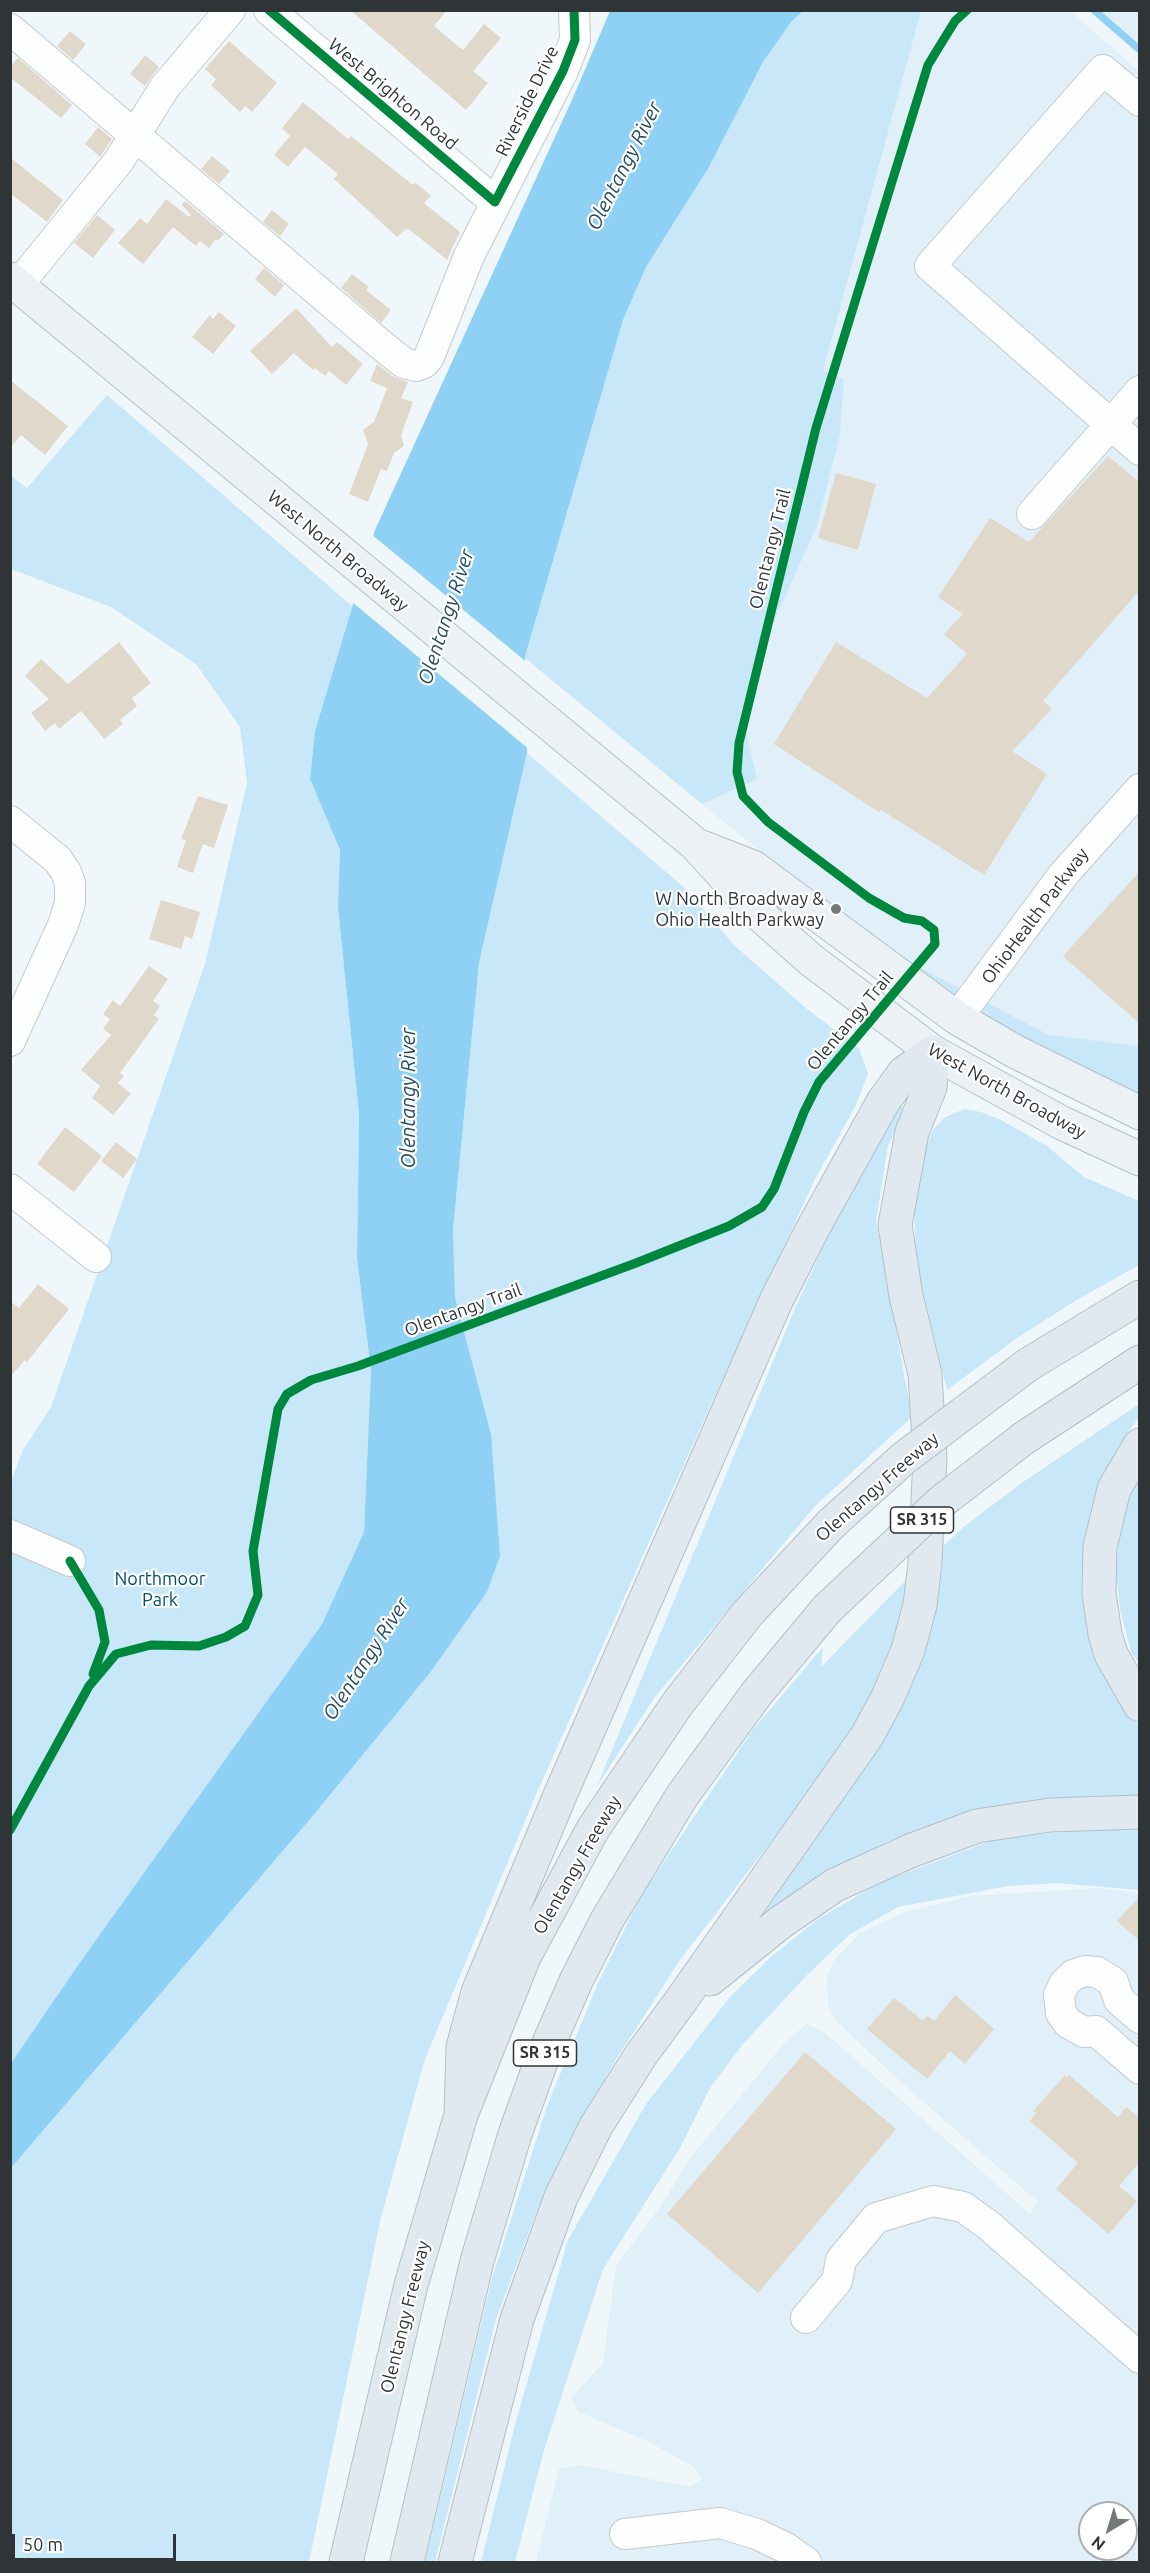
<!DOCTYPE html>
<html>
<head>
<meta charset="utf-8">
<style>
	body { margin:0 }
	#map { position:relative; width:1150px; height:2573px; overflow:hidden; background:#f0f7fa; font-family:Ubuntu,sans-serif }
	canvas { display:block }
	.frame { position:absolute; inset:0; border:12px solid #2f3437; pointer-events:none }
	.north { position:absolute; left:1078px; top:2501px; width:60px; height:60px; box-sizing:border-box; background:#fff; border:2px solid #acaeaf; border-radius:50%; rotate:218deg; font-size:16px; font-weight:700; line-height:24px; text-align:center; color:#2f3437 }
	.north::after { content:''; display:block; margin:auto; width:21px; height:27px; background:#73787b; clip-path:polygon(50% 0,100% 100%,50% 72%,0 100%) }
	.scale { position:absolute; left:12px; top:2534px; width:164px; height:27px; box-sizing:border-box; border:3px solid #2f3437; border-top:0; padding-left:8px; font-size:18px; line-height:21px; white-space:nowrap; color:#2f3437; -webkit-text-stroke:4px #fff; paint-order:stroke }
</style>
</head>
<body>
<div id="map">
<canvas width="1150" height="2573"></canvas>
<div class="frame"></div>
<div class="north">N</div>
<div class="scale">50 m</div>
</div>
<script>
const ctx = document.querySelector('canvas').getContext('2d');
ctx.lineJoin = 'round';
function fill(path, color) { ctx.fillStyle = color; ctx.fill(path, 'evenodd'); }
const poly = rows => new Path2D(rows.map(r => 'M' + r).join(''));
function stroke(path, color, width, dash) { ctx.strokeStyle = color; ctx.lineWidth = width; ctx.lineCap = dash ? 'butt' : 'round'; ctx.setLineDash(dash || []); ctx.stroke(path); }
function drawText(font, color, halo, rows, align = 'center') {
  ctx.font = font + ' Ubuntu,sans-serif'; ctx.lineWidth = 4.5; ctx.setLineDash([]); ctx.textBaseline = 'middle'; ctx.strokeStyle = halo; ctx.fillStyle = color; for (const [text, x, y, turn = 0] of rows) {
    ctx.save(); ctx.translate(x, y); ctx.rotate((+turn || 0) * Math.PI / 180); ctx.textAlign = isNaN(turn) ? turn : align; if (halo) ctx.strokeText(text, 0, 0); ctx.fillText(text, 0, 0); ctx.restore();
  }
}
fill(poly([
	[921,11,1070,11,1139,71,1139,1046,1049,1035,873,943,702,804,757,779,745,726,754,665,817,526,840,435,844,379,823,372],
	[1088,11,1139,11,1139,55],
	[1099,1888,1139,1893,1139,2562,536,2562,559,2469,580,2465,690,2487,702,2479,694,2467,649,2442,579,2412,571,2398,603,2363,616,2266,661,2206,690,2158,786,2041,807,2024,824,2032,1030,2214,1038,2202,903,2084,835,2020,828,2004,827,1976,834,1960,859,1934,905,1912,971,1896],
	[1090,2513,1126,2513,1126,2549,1090,2549]
]), '#e0eff8');
fill(poly([
	[803,11,921,11,823,371,844,379,840,435,817,526,754,665,745,726,757,779,702,804,525,658,623,320,646,267,709,167,763,62,792,21],
	[107,395,352,606,315,731,310,779,340,850,338,907,359,1114,357,1259,371,1371,364,1532,322,1624,83,1958,11,2063,10,1484,23,1450,51,1407,205,964,247,783,240,727,196,664,111,607,11,569,11,476,27,488],
	[527,753,686,889,735,946,807,1009,859,1048,868,1074,855,1107,815,1179,706,1415,538,1790,425,2059,381,2217,309,2562,11,2562,11,2168,311,1818,429,1674,491,1434,455,1297,453,1229,479,963],
	[873,943,1049,1035,1139,1046,1139,1098,973,1013],
	[899,1105,905,1110,888,1146,876,1221,912,1417,816,1505,654,1698,597,1786,796,1306,859,1169],
	[964,1109,981,1112,999,1119,1047,1146,1084,1177,1139,1201,1139,1265,1075,1301,1017,1338,947,1390,916,1263,914,1213,922,1161,932,1131,944,1118],
	[1139,1404,1139,1418,1128,1432,1103,1480,1087,1537,1082,1592,1092,1638,1115,1694,1139,1726,1139,1798,995,1807,885,1842,801,1891,751,1930,927,1630,943,1546,966,1525,1023,1482],
	[1139,1474,1139,1663,1131,1652,1120,1609,1116,1571,1121,1522],
	[911,1575,902,1621,879,1679,844,1747,680,1960,612,2066,538,2208,496,2319,435,2562,425,2562,491,2282,547,2106,598,1983,642,1894,752,1731,823,1647,821,1667],
	[1085,1830,1139,1830,1139,1890,1058,1883,1008,1886,898,1907,849,1935,807,1975,743,2044,710,2088,680,2148,603,2269,544,2450,515,2562,481,2562,516,2421,568,2240,646,2104,730,1997,772,1956,818,1919,879,1883,998,1838]
]), '#c8e7f9');
fill(poly([
	[610,11,803,11,792,21,763,62,709,167,646,267,623,320,525,657,527,753,479,963,453,1229,455,1297,491,1434,500,1556,487,1592,429,1674,311,1818,11,2168,11,2063,83,1958,322,1624,364,1532,371,1371,357,1259,359,1114,338,907,340,850,310,779,315,731,375,530,571,102]
]), '#8fd1f4');
fill(poly([
	[371,534,529,664,530,750,351,601]
]), '#f0f7fa');
stroke(poly([
	[1094,10,1140,50]
]), '#8fd1f4', 7);
fill(poly([
	[350,10,447,10,434,26,463,50,484,24,501,38,473,71,488,83,466,110],
	[70,31,86,44,73,60,57,46],
	[229,41,277,83,252,112,245,106,240,112,228,101,211,85,216,79,205,69],
	[145,55,159,67,145,86,130,74],
	[18,58,72,105,61,118,10,77,10,67],
	[303,102,348,139,351,136,413,185,415,182,431,196,424,203,460,232,447,260,410,230,406,229,397,237,334,179,338,174,305,147,288,167,274,155,290,136,282,128],
	[98,127,112,139,100,157,85,144],
	[212,156,230,171,219,184,201,169],
	[10,157,63,200,47,222,10,193],
	[166,199,189,217,191,215,182,205,185,201,224,234,218,241,216,239,209,248,200,241,196,246,173,227,143,264,118,243,140,218,147,224],
	[272,210,289,224,280,236,263,222],
	[97,215,115,230,93,258,74,243],
	[264,268,284,285,275,297,255,279],
	[352,274,369,287,366,290,391,310,381,323,341,288],
	[296,308,332,347,337,342,363,364,346,385,329,371,325,376,315,368,313,370,294,353,272,374,250,351],
	[219,312,236,326,213,354,192,337,210,315,213,319],
	[377,364,394,377,408,382,401,398,413,402,401,435,404,446,394,453,387,471,381,469,368,502,349,494,368,444,363,430,374,422,387,388,370,381],
	[10,380,68,426,45,455,21,435,10,448],
	[1108,456,1140,483,1140,590,1043,701,1052,709,1012,751,1047,774,984,875,881,810,879,812,774,744,836,642,927,698,967,654,944,634,963,614,938,597,990,518,1029,542],
	[836,473,876,484,858,550,818,538],
	[119,642,151,683,132,698,137,706,120,720,123,724,104,739,81,711,59,729,55,723,45,731,31,713,49,699,25,676,41,659,68,684],
	[198,796,228,805,214,848,203,844,193,873,177,867,186,840,181,839],
	[1140,871,1140,1024,1063,956],
	[161,900,200,912,192,939,185,936,181,949,149,939],
	[149,966,168,979,153,1001,160,1006,154,1015,159,1019,120,1073,124,1076,118,1083,131,1094,113,1115,92,1098,100,1086,81,1070,111,1035,103,1029,110,1019,103,1014,113,1000,120,1006],
	[65,1127,102,1156,74,1192,37,1164],
	[116,1142,137,1159,123,1178,101,1161],
	[38,1284,69,1309,27,1362,25,1360,10,1377,10,1301,19,1308],
	[1140,1896,1140,1941,1117,1921],
	[955,1995,994,2029,965,2064,950,2051,927,2079,867,2029,894,1998,922,2020,927,2016,934,2021],
	[805,2052,896,2129,758,2293,667,2214],
	[1065,2075,1067,2077,1069,2075,1118,2117,1126,2107,1140,2118,1140,2162,1119,2186,1137,2201,1109,2234,1056,2189,1078,2163,1030,2121,1036,2113,1033,2111]
]), '#e1d8cc');
const minor = poly([
	[269,10,495,202],
	[10,29,380,344,404,363,416,366,424,363,429,357,469,256,563,71,575,40,574,10],
	[1140,101,1103,70,930,266,1140,450],
	[18,285,118,162,165,87,230,10],
	[1032,514,1140,391],
	[10,821,58,860,66,872,70,883,70,903,63,925,10,1041],
	[957,1018,1063,875,1140,789],
	[10,1189,96,1257],
	[10,1535,70,1561],
	[1140,2018,1119,2000,1113,1982,1097,1972,1085,1971,1073,1975,1064,1984,1059,1995,1061,2013,1068,2023,1084,2032,1096,2031,1140,2069],
	[806,2318,837,2281,841,2260,876,2218,933,2201,963,2207,987,2224,1140,2358],
	[625,2534,720,2523,757,2534,786,2548,806,2562]
]);
const major = poly([
	[10,279,695,844,758,913,811,960,933,1052,1062,1123,1140,1159],
	[702,847,753,867,957,1018,1016,1052,1140,1113]
]);
const highway = poly([
	[1029,1364,1140,1297],
	[1024,1438,1140,1362],
	[1140,1445,1114,1489,1100,1547,1099,1593,1105,1634,1111,1654,1140,1705],
	[710,1979,781,1922,835,1885,910,1851,977,1826,1050,1815,1140,1812],
	[461,2115,463,2047,478,1992,561,1793,776,1301,812,1230,883,1102,904,1073,933,1052],
	[346,2562,411,2285,461,2115,524,1957,593,1829,678,1703,748,1613,831,1524],
	[407,2562,477,2261,515,2134,542,2059,576,1981,607,1920,682,1796,757,1693,827,1609],
	[455,2562,517,2319,561,2197,596,2126,641,2055,680,2002,867,1736,888,1697,908,1650,920,1605,925,1563,930,1458,925,1374,906,1296,895,1225,912,1132,930,1087,933,1052]
]);
stroke(minor, '#c5cacd', 32);
stroke(major, '#b2bfc6', 35);
stroke(highway, '#b2bfc6', 35);
stroke(minor, '#fdfefe', 30);
stroke(major, '#ebf1f5', 33);
stroke(highway, '#dfe9ef', 33);
const highwayBridge = poly([
	[831,1524,904,1458,1029,1364],
	[827,1609,941,1502,1024,1438]
]);
stroke(highwayBridge, '#b2bfc6', 35, []);
stroke(highwayBridge, '#dfe9ef', 33);
stroke(poly([
	[269,10,495,202,563,71,575,40,574,10],
	[70,1561,99,1610,105,1642,93,1674],
	[10,1830,89,1686,116,1654,151,1645,199,1646,226,1637,245,1626,258,1595,253,1551,278,1409,287,1394,311,1380,358,1366,636,1263,729,1226,762,1207,774,1189,804,1112,819,1082,935,944,934,930,922,921,904,918,869,898,768,822,743,796,737,772,739,743,816,428,928,65,955,21,967,10]
]), '#00873e', 9);
for (const [x, y, r, color] of [
	[836,909,6,"#73787b"]
]) { const dot = new Path2D(); dot.arc(x, y, r, 0, 2 * Math.PI); ctx.fillStyle = color; ctx.fill(dot); stroke(dot, '#fff', 2); }
for (const [x, y, w] of [
	[922,1520,63],
	[545,2053,63]
]) { const box = new Path2D(); box.roundRect(x - w / 2, y - 13, w, 26, 4.5); ctx.fillStyle = '#fff'; ctx.fill(box); stroke(box, '#2f3437', 1.5); }
drawText('bold 16px', '#2f3437', null, [
	["SR 315",922,1520],
	["SR 315",545,2053]
]);
drawText('18px', '#2f3437', '#fff', [
	["West Brighton Road",393,94,40],
	["Riverside Drive",527,101,-64],
	["Olentangy Trail",770,549,-76],
	["West North Broadway",338,551,40],
	["OhioHealth Parkway",1035,916,-53],
	["Olentangy Trail",850,1021,-50],
	["West North Broadway",1007,1091,29],
	["Olentangy Trail",463,1310,-20],
	["Olentangy Freeway",877,1487,-41],
	["Olentangy Freeway",577,1865,-60],
	["Olentangy Freeway",405,2317,-76]
]);
drawText('18px', '#2f3437', '#fff', [
	["W North Broadway &",824,899],
	["Ohio Health Parkway",824,920]
], 'right');
drawText('18px', '#025070', '#fff', [
	["Northmoor",160,1579],
	["Park",160,1600]
]);
drawText('italic 20px', '#234a5f', '#fff', [
	["Olentangy River",624,166,-63],
	["Olentangy River",446,617,-72],
	["Olentangy River",408,1098,-90],
	["Olentangy River",366,1659,-57]
]);
</script>
</body>
</html>
